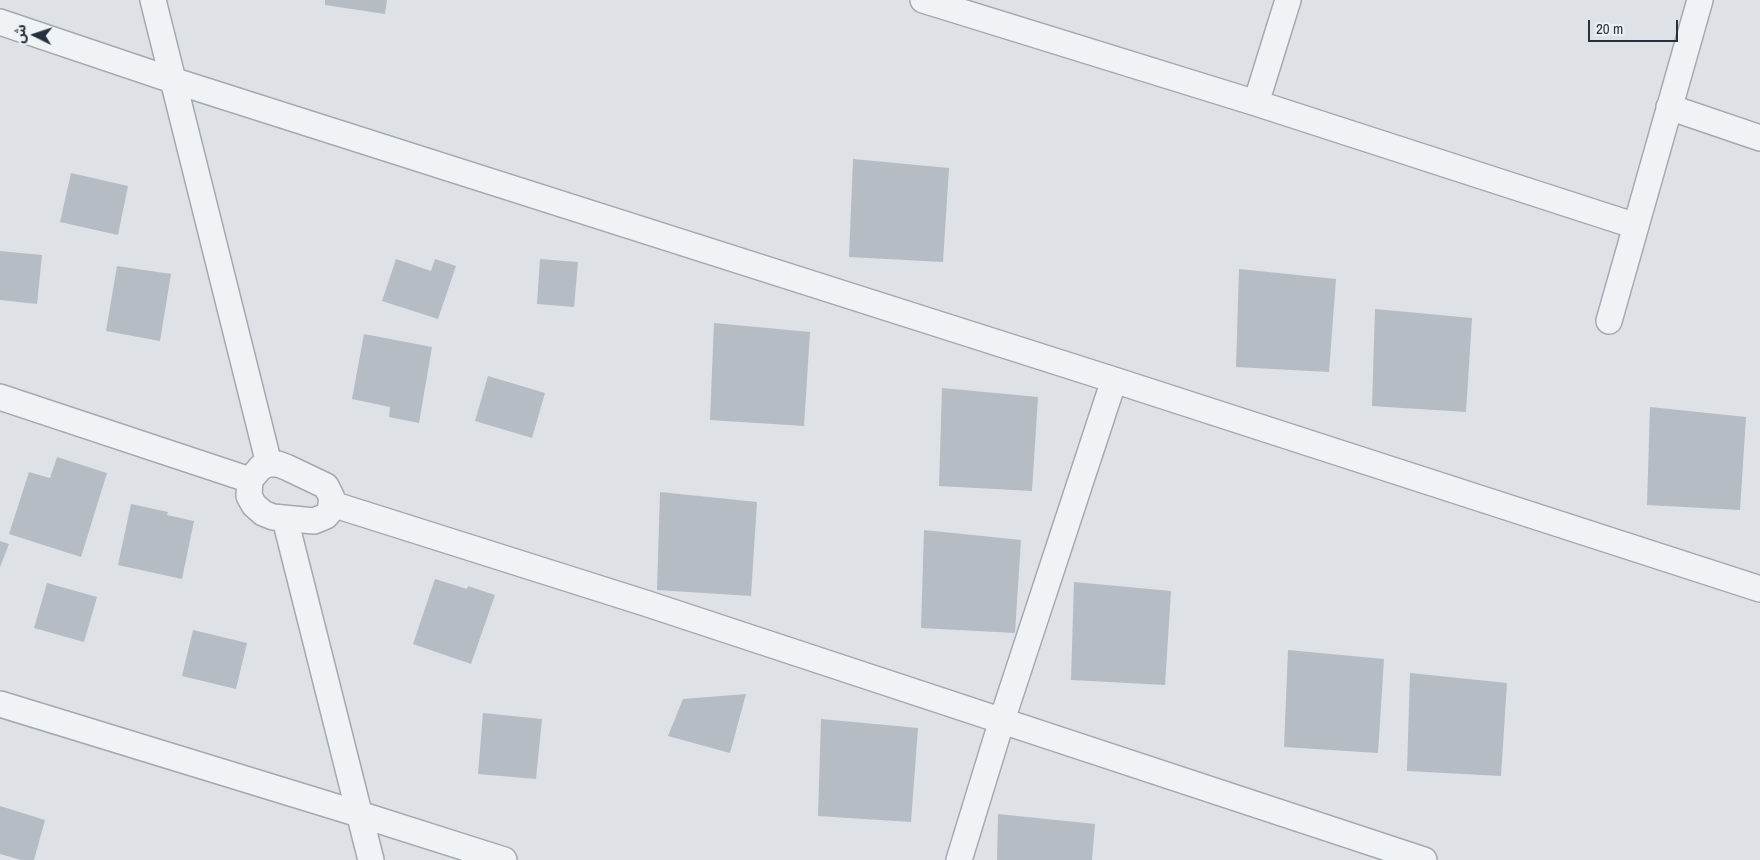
<!DOCTYPE html>
<html>
<head>
<meta charset="utf-8">
<style>
	body { margin:0 }
	#map { position:relative; width:1760px; height:860px; overflow:hidden; background:#dee2e7; font-family:"Archivo Narrow","Noto Sans Arabic",sans-serif }
	canvas { display:block }
	.north { position:absolute; left:10px; top:10px; width:50px; height:50px; -webkit-text-stroke:4px #edf1f5; paint-order:stroke; rotate:274deg; font-size:14px; font-weight:700; line-height:20px; text-align:center; color:#27313e }
	.north::after { content:''; display:block; margin:auto; width:18px; height:22px; background:#27313e; clip-path:polygon(50% 0,100% 100%,50% 72%,0 100%) }
	.scale { position:absolute; left:1588px; top:20px; width:90px; height:22px; box-sizing:border-box; border:2px solid #27313e; border-top:0; padding-left:6px; font-size:15px; line-height:18px; white-space:nowrap; color:#27313e; -webkit-text-stroke:4px #edf1f5; paint-order:stroke }
</style>
</head>
<body>
<div id="map">
<canvas width="1760" height="860"></canvas>
<div class="north">ش</div>
<div class="scale">20 m</div>
</div>
<script>
const ctx = document.querySelector('canvas').getContext('2d');
ctx.lineJoin = 'round';
function fill(path, color) { ctx.fillStyle = color; ctx.fill(path, 'evenodd'); }
const poly = rows => new Path2D(rows.map(r => 'M' + r).join(''));
function stroke(path, color, width, dash) { ctx.strokeStyle = color; ctx.lineWidth = width; ctx.lineCap = dash ? 'butt' : 'round'; ctx.setLineDash(dash || []); ctx.stroke(path); }
fill(poly([
	[325,0,387,0,385,14,325,5],
	[853,159,949,168,943,262,849,257],
	[71,173,128,186,118,235,60,222],
	[0,251,42,255,37,304,0,300],
	[396,259,431,271,435,259,456,266,438,319,382,301],
	[540,259,578,262,574,307,537,304],
	[117,266,171,274,160,341,106,331],
	[1239,269,1336,279,1329,372,1236,367],
	[1375,309,1472,318,1466,412,1372,406],
	[714,323,810,332,804,426,710,420],
	[364,334,432,347,419,423,389,417,390,407,352,399],
	[488,376,545,393,532,438,475,421],
	[942,388,1038,397,1032,491,939,486],
	[1650,407,1746,417,1740,510,1647,505],
	[57,457,107,473,81,557,9,534,29,472,50,478],
	[660,492,757,502,751,596,657,590],
	[131,504,168,512,167,515,194,521,182,579,118,565],
	[924,530,1021,540,1015,633,921,628],
	[0,541,9,544,0,567],
	[435,579,467,589,468,586,495,595,471,664,413,644],
	[1074,582,1171,591,1165,685,1071,680],
	[47,583,97,597,84,642,34,628],
	[193,630,247,643,236,689,182,676],
	[1288,650,1384,659,1378,753,1284,747],
	[1410,673,1507,683,1501,776,1407,771],
	[746,694,730,753,668,736,683,699],
	[483,713,542,719,536,779,478,774],
	[821,719,918,728,911,822,818,816],
	[0,806,45,820,34,860,21,860,0,854],
	[998,814,1095,824,1092,860,997,860]
]), '#b5bcc4');
const street = poly([
	[153,0,269,464],
	[923,0,1256,103,1636,226],
	[0,22,172,80,1114,380,1760,589],
	[1256,103,1288,0],
	[1669,107,1760,138],
	[1609,321,1700,0],
	[0,397,250,480],
	[269,464,278,464,286,467,326,486,332,498,330,511,326,516,314,521,273,517,263,513,254,505,249,496,250,480,261,467,269,464],
	[332,504,645,603,1424,860],
	[285,519,371,860],
	[0,704,359,814,504,860],
	[959,860,1002,720,1114,380]
]);
stroke(street, '#a3a9b1', 28);
stroke(street, '#f0f3f6', 25);
</script>
</body>
</html>
